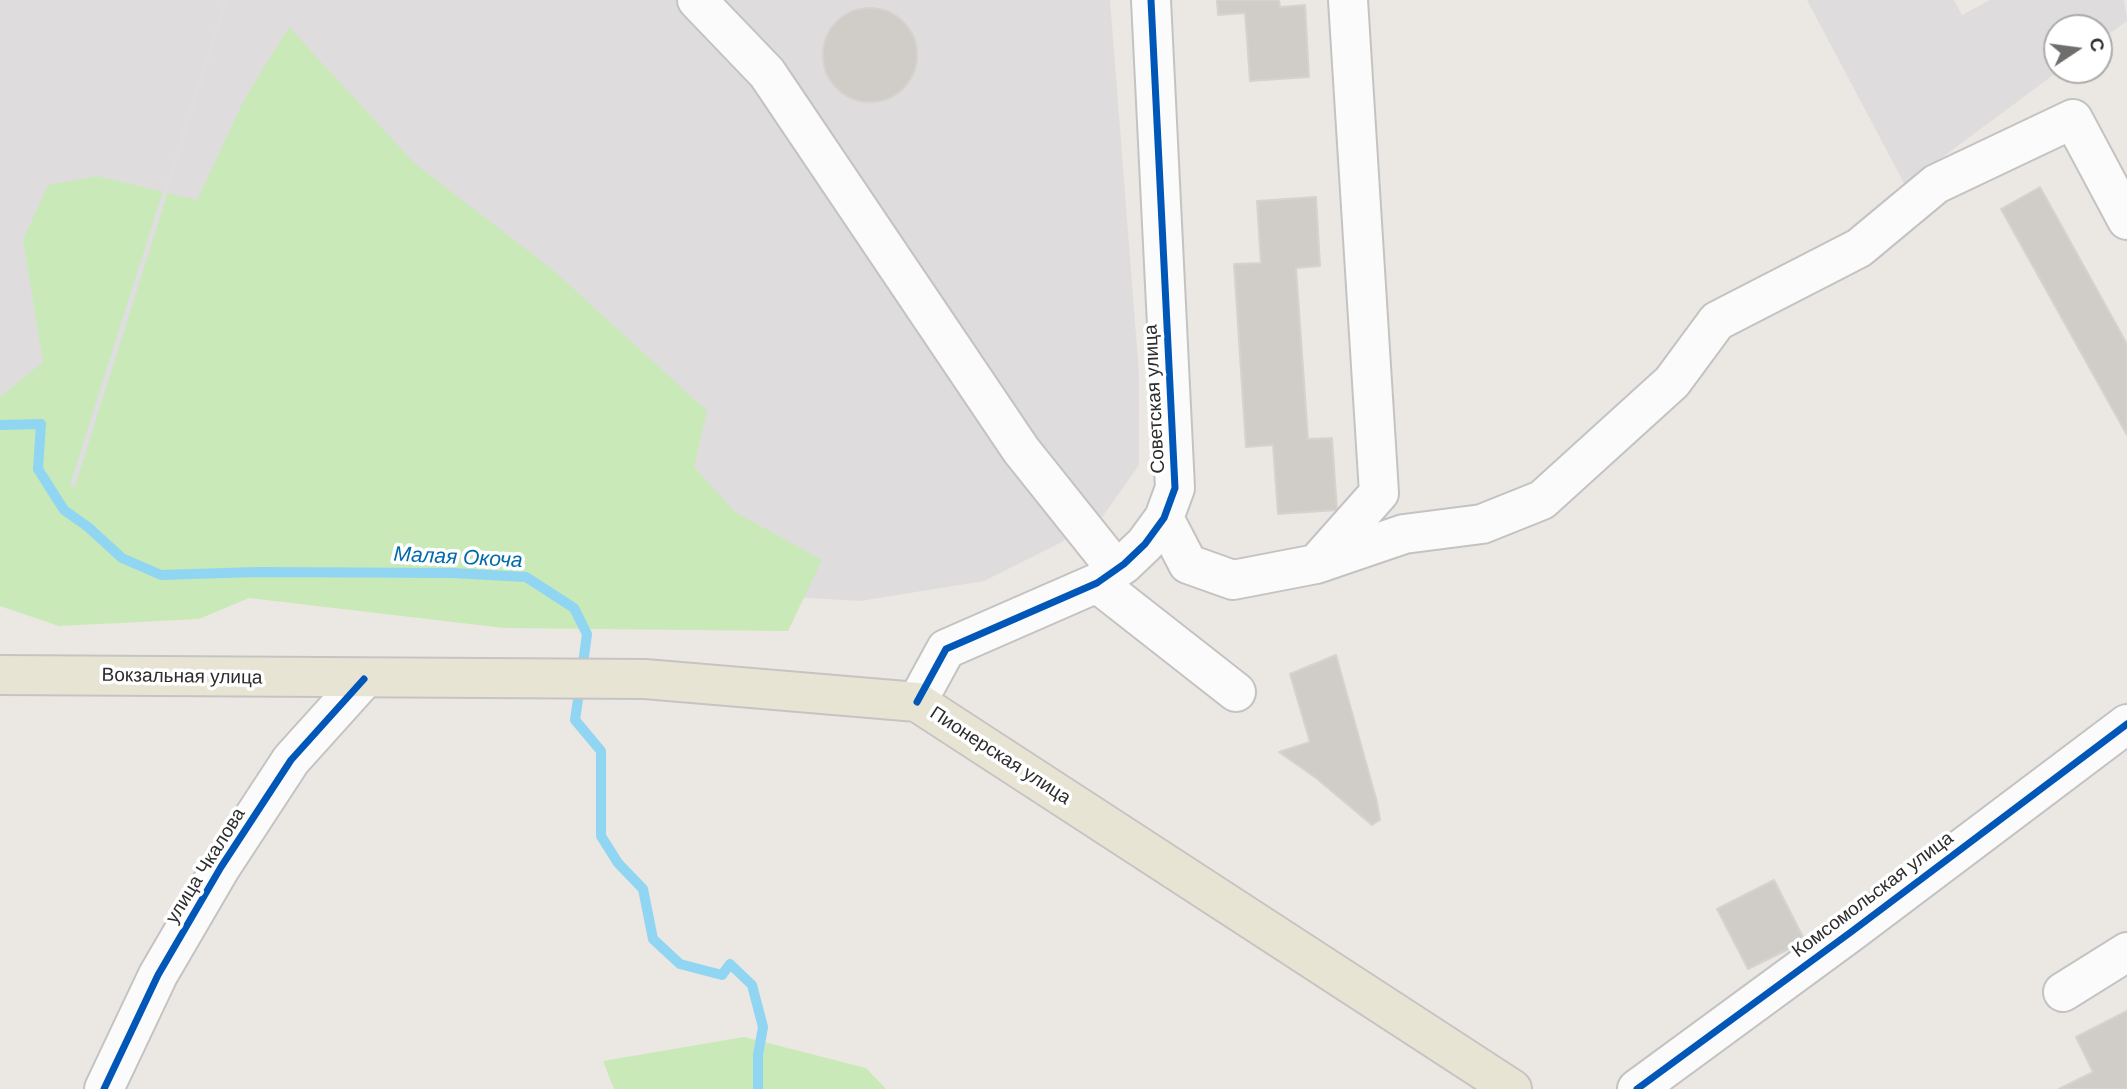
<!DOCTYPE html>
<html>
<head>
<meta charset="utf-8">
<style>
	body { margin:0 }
	#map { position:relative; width:2127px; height:1089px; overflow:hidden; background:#ebe7e2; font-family:Helvetica,sans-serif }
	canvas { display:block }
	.north { position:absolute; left:2043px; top:14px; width:70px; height:70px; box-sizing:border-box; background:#fff; border:2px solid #ababab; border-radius:50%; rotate:77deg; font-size:19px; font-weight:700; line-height:28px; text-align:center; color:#2d2d2d }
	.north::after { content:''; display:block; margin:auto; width:24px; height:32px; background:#706e6c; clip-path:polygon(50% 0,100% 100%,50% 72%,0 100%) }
</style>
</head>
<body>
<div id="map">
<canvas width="2127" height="1089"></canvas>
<div class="north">С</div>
</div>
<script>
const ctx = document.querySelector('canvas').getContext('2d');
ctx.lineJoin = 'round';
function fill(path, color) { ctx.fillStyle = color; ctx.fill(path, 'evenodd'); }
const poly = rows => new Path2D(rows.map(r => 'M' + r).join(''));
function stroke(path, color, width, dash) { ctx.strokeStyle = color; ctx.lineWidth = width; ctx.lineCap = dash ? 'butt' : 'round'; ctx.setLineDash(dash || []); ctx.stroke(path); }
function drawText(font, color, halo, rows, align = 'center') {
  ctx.font = font + ' Helvetica,sans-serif'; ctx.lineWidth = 7; ctx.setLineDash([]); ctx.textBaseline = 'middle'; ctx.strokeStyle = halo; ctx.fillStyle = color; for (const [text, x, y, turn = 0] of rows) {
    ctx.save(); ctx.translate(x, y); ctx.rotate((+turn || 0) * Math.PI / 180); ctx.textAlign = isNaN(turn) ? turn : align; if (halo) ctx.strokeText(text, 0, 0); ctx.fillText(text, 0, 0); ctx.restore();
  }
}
fill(poly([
	[0,0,1110,0,1139,374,1139,465,1100,520,1060,543,984,581,860,601,760,595,0,510],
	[1807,0,1954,0,1962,15,1990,0,2124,0,2127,21,2099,41,2099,28,2057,28,2057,70,2060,70,1905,185]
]), '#dfdcde');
fill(poly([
	[289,27,414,163,553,270,707,411,694,467,735,512,822,560,788,631,504,628,249,598,199,619,59,626,0,606,0,397,43,362,23,240,48,185,97,176,197,200,244,100],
	[744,1037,866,1068,886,1089,614,1089,603,1061]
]), '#cae9b8');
stroke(poly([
	[0,425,41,424,38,469,64,510,88,527,122,558,161,575,256,572,452,573,526,577,574,608,587,634,582,671],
	[580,686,575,720,601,751,601,836,618,863,643,889,653,939,680,964,722,975,730,964,752,985,763,1027,758,1055,758,1089]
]), '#90d5f2', 10);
const building = poly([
	[1217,0,1279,0,1280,7,1305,5,1309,77,1250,81,1245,13,1218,15,1217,0],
	'823 55a47 47 0 1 1 94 0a47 47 0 1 1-94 0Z',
	[2040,187,2127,344,2127,435,2001,209,2040,187],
	[1316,197,1320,266,1296,268,1308,439,1332,438,1337,510,1278,514,1273,445,1246,447,1234,264,1261,263,1257,201,1316,197],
	[1336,655,1377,802,1380,820,1372,825,1316,778,1279,752,1310,742,1290,674,1336,655],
	[1774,880,1805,941,1748,969,1717,909,1774,880],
	[2127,1011,2127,1089,2059,1089,2093,1072,2076,1037,2127,1011]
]);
fill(building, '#d0cdc9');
stroke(building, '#d6d3ce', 2);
const minor = poly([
	[697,0,767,73,1021,450,1116,569],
	[1164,518,1188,564,1233,580,1316,564,1379,493,1348,0],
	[1316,564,1404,534,1482,524,1542,500,1672,382,1717,321,1859,248,1936,184,2073,119,2127,220],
	[1097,583,1236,692],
	[917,702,946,649,1097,583,1124,564,1145,544,1164,518,1175,488,1151,0],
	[2063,992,2127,952],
	[104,1089,158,975,221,867,291,760,364,679],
	[1637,1089,1851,932,2127,724]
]);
const major = poly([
	[0,675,645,679,917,702,1512,1089]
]);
stroke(minor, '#c4c3c3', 42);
stroke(major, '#c6c4c3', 42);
stroke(minor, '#fcfbfb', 38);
stroke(major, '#e8e4d4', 38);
stroke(poly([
	[73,484,226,0]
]), '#dedee0', 5);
stroke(poly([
	[917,702,946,649,1097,583,1124,564,1145,544,1164,518,1175,488,1151,0],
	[104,1089,158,975,221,867,291,760,364,679],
	[1637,1089,1851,932,2127,724]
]), '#0057b8', 7);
drawText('19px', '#2d2d2d', '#fff', [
	["Советская улица",1155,399,-93],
	["Вокзальная улица",182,677,1],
	["Пионерская улица",1000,756,33],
	["улица Чкалова",206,866,-58],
	["Комсомольская улица",1873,895,-37]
]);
drawText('italic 21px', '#016aac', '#fff', [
	["Малая Окоча",458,558,3]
]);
</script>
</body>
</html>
